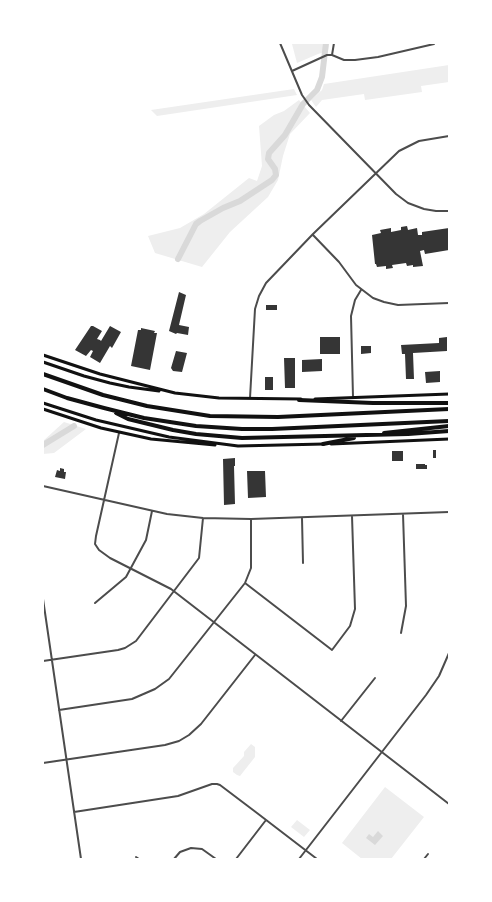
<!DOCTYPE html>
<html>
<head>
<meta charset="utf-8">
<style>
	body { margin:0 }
	#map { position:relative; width:492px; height:902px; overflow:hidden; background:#fff; font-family:Roboto,sans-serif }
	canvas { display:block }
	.frame { position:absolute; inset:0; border:44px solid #fff; pointer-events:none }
</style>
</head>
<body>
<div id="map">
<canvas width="492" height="902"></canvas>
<div class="frame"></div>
</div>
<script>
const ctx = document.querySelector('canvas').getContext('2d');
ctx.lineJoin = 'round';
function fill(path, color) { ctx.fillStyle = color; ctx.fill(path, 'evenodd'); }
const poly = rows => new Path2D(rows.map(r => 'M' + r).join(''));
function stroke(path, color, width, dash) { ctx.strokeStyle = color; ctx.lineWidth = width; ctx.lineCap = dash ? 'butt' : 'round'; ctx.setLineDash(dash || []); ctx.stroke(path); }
fill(poly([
	[294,43,329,43,328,51,318,54,297,63,292,44],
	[449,65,449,82,421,86,422,92,365,100,364,94,322,100,316,107,311,100,322,90,324,84],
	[294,89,297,95,157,116,151,110],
	[299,100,310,113,290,134,283,156,278,180,268,197,230,232,202,267,155,253,148,236,180,228,204,214,249,178,257,181,262,166,259,126,274,115,284,111],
	[64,422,86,429,54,453,43,454,43,441],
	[251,744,255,747,255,757,240,776,237,775,233,772,233,768,244,756,244,752],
	[385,787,424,817,391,859,362,859,342,843],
	[297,820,310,830,304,837,291,827]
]), '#eee');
fill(poly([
	[378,831,383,836,375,845,366,838,369,834,373,837]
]), '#d9d9d9');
stroke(poly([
	[178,259,196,224,200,221,223,208,240,201,272,180,276,175,275,169,268,159,269,153,285,135,303,104,317,90,322,77,326,43],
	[43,445,74,426]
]), '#d9d9d9', 6);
fill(poly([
	[407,226,408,230,417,228,418,235,422,235,422,232,449,228,449,250,425,254,424,250,420,251,423,266,413,267,413,265,407,266,406,263,392,265,393,268,386,269,386,266,377,267,376,264,375,264,372,235,381,233,380,230,391,228,391,232,401,230,401,227],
	[179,292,186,295,179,325,189,327,188,335,177,333,176,334,169,331],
	[266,305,277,305,277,310,266,310],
	[91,326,93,326,102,331,97,339,100,340,101,341,110,326,121,332,112,348,110,346,100,363,90,357,93,351,91,350,86,356,75,350],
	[141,328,155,331,154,333,157,333,150,370,131,366,138,330,141,330],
	[320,337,340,337,340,354,320,354],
	[447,337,447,351,413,353,414,379,406,379,405,354,402,354,401,345,439,343,439,338],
	[361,346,371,346,371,353,361,354],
	[176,351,187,353,182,372,173,371,171,368],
	[284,358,295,358,295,388,285,388],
	[322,359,322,371,302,372,302,360],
	[440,371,440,382,426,383,425,372],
	[265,377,273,377,273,390,265,390],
	[433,450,436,450,436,458,433,458],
	[392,451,403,451,403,461,392,461],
	[235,458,235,466,234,466,235,504,224,505,223,459],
	[416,464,425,464,425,465,427,465,427,469,416,469],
	[60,468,64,469,64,472,66,472,65,479,55,477,57,470,60,471],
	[247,471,265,471,266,497,248,498]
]), '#353535');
stroke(poly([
	[280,43,302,95,309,105,396,194,408,203,424,209,436,211,449,211],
	[332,55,334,43],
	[292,71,327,55,332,55,344,60,355,60,378,57,434,44],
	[313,235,339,262,356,285,373,298,384,302,398,305,449,303],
	[353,397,351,316,355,300,361,290],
	[250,398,255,309,259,296,266,283,313,234,399,151,419,141,449,136],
	[119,433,96,536,95,544,99,550,110,558,171,589,449,804],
	[43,486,167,514,203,518,251,519,449,512],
	[302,518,303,563],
	[245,583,332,650,350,626,355,609,352,516],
	[43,599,81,859],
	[95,603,126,577,146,540,152,511],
	[401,633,406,606,403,514],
	[43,661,118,650,125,648,136,641,199,558,203,518],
	[59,710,132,699,155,689,169,679,245,583,251,568,251,520],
	[341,721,375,678],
	[43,763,165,745,179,741,189,735,201,724,255,655],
	[74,812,178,796,212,784,217,784,220,785,257,813,317,859],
	[136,857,139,859],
	[174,859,180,852,191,848,202,849,216,859],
	[236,859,266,820],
	[299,859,426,695,439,676,449,653],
	[424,859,428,854]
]), '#4c4c4c', 2);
stroke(poly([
	[43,355,100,374,175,393,219,398,301,399],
	[43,362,84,376,110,383,129,387,159,391],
	[315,399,449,394],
	[43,403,96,420,169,437,238,446,324,444],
	[43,409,101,428,151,439,215,445],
	[331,444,449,439]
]), '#111', 3);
stroke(poly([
	[43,374,103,395,147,406,210,416,278,417,449,409],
	[43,389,67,398,104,408,144,418,196,426,242,429,272,429,449,421],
	[299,400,373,403,449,403],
	[116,413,128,419,173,430,196,434,242,438,408,434,449,431],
	[384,433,449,426],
	[323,444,354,438]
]), '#111', 4);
</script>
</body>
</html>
